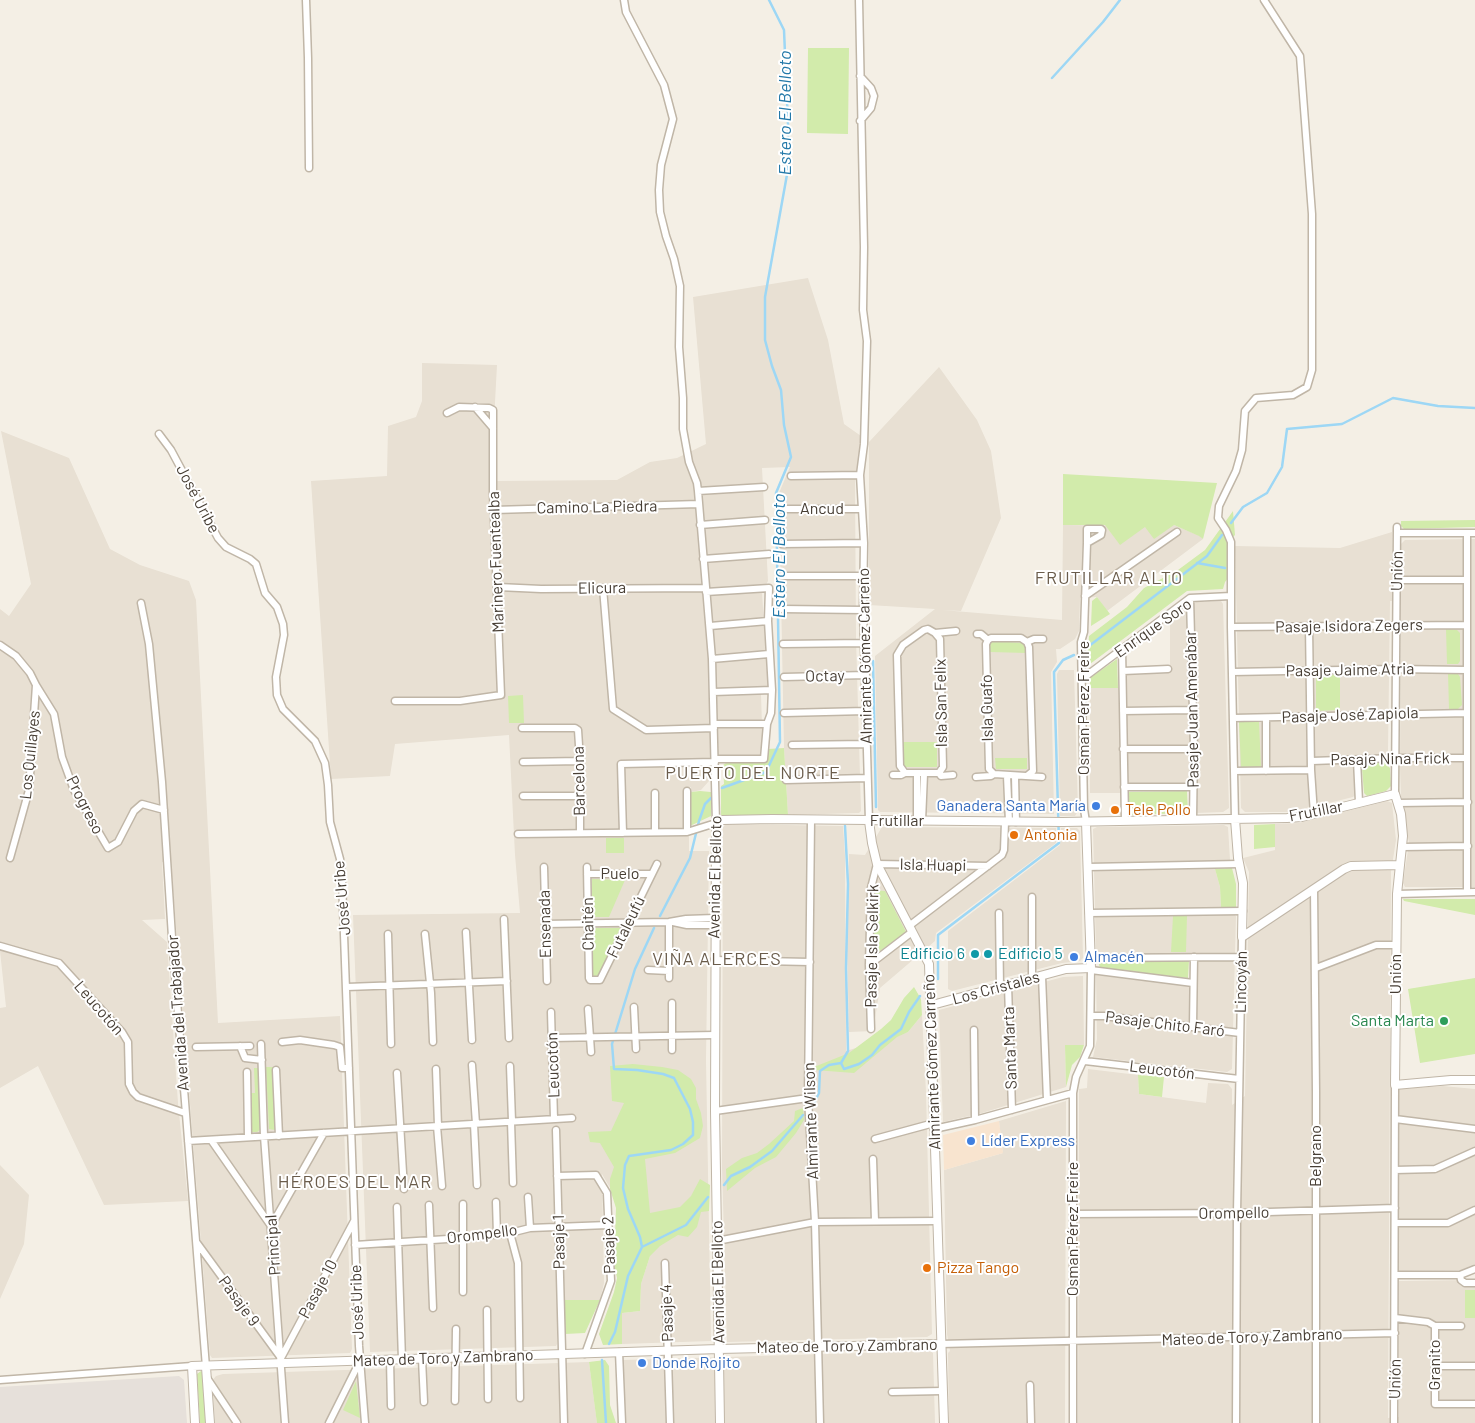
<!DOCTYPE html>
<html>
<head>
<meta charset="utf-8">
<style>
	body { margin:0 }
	canvas { display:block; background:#f4efe5 }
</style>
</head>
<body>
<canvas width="1475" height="1423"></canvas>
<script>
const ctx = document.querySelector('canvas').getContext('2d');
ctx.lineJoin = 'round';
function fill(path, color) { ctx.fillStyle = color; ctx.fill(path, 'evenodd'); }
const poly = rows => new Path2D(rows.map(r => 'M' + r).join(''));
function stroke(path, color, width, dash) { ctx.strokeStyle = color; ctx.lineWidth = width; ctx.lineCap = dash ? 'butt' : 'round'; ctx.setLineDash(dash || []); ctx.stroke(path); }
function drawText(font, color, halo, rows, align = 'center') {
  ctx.font = font + ' Barlow,sans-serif'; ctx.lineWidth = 4; ctx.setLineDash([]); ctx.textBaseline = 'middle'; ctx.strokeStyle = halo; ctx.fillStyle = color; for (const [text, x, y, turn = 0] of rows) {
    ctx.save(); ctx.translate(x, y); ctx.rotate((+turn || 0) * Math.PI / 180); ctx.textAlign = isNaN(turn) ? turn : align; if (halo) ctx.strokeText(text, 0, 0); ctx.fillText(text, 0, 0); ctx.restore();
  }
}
fill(poly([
	[808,278,828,340,844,424,861,436,860,467,855,479,856,638,861,811,859,813,788,815,784,748,779,493,790,467,762,468,768,581,762,592,768,688,761,694,763,757,710,758,709,781,701,790,691,792,691,787,684,788,684,826,689,837,689,851,709,851,706,1060,711,1341,622,1344,622,1313,640,1311,641,1284,650,1256,602,1174,604,1283,600,1300,557,1301,557,1344,556,1346,370,1352,353,915,520,913,515,855,509,735,395,744,390,776,331,779,311,481,387,476,388,426,416,417,422,401,422,363,497,365,491,477,497,481,617,480,650,462,677,458,706,444,693,297],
	[939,367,977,420,991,451,1001,518,961,611,942,610,1062,620,1063,525,1145,526,1174,525,1200,536,1203,539,1107,611,1097,597,1080,598,1079,631,1075,639,1060,649,1056,649,1057,662,1051,672,1054,814,880,812,878,810,875,656,935,609,869,605,869,442],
	[1,431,69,458,110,549,140,565,189,581,196,600,218,1023,340,1016,352,1349,350,1353,212,1358,210,1355,171,864,162,862,165,919,142,920,167,942,178,1103,188,1201,104,1205,38,1066,0,1088,0,1008,6,1007,0,951,0,609,9,616,31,584],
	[1392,532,1393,601,1390,601,1388,752,1384,755,1354,764,1356,794,1353,797,1321,805,1318,802,1299,812,1245,812,1241,808,1235,546,1340,548],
	[1475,539,1475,887,1405,887,1403,883,1409,843,1401,799,1400,767,1401,544,1405,540],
	[1221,601,1223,604,1229,808,1223,812,1196,813,1196,783,1128,783,1120,793,1090,793,1090,688,1118,688,1126,675,1170,673,1170,619,1196,602],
	[1059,670,1074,670,1078,811,1075,816,1060,816,1057,674],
	[1387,801,1392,803,1396,840,1391,872,1388,1418,1399,1417,1399,1281,1475,1280,1475,1423,1078,1423,1079,1089,1087,1088,1088,1069,1138,1075,1139,1094,1206,1103,1208,1083,1228,1084,1232,1089,1232,1105,1245,1096,1249,872,1243,858,1275,850,1275,824,1299,823],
	[726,824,843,826,845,856,846,1051,908,1032,922,1015,926,1092,932,1334,927,1337,727,1342,722,1167,723,827],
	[1224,825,1228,827,1230,860,1215,869,1220,887,1221,907,1236,916,1232,1069,1227,1072,1093,1057,1097,1039,1096,975,1196,987,1196,955,1096,954,1093,829,1097,827],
	[882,827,1056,828,1056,843,936,933,935,941,880,988,873,1031,849,1032,847,942,849,854,865,855],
	[1061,828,1077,828,1080,831,1083,958,1080,961,1062,963,952,991,948,989,948,931,1060,845],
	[1083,976,1084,1045,1065,1045,1066,1087,982,1113,943,1122,939,1010,1063,977],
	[1443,1086,1475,1089,1475,1264,1461,1270,1398,1271,1399,1090,1400,1089],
	[1066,1101,1065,1423,949,1423,948,1353,950,1351,947,1334,944,1170,1003,1153,999,1121],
	[0,1165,29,1195,24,1244,0,1299],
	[930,1351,933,1353,935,1423,625,1423,623,1360],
	[589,1362,597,1423,215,1423,212,1381,216,1376,223,1374]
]), '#e8e0d3');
fill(poly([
	[999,1121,1003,1153,944,1170,943,1135]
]), '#f8e4cf');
fill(poly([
	[179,1376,184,1380,187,1423,0,1423,0,1387]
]), '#e6e0da');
fill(poly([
	[808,48,849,48,848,134,807,133],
	[1063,474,1217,483,1203,539,1199,536,1174,525,1154,539,1145,527,1120,545,1105,525,1063,525],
	[1233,511,1235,535,1227,543,1229,577,1225,582,1223,589,1187,591,1090,664,1087,664,1089,636,1127,607,1144,588,1178,570,1205,550],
	[1475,520,1475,527,1404,529,1401,526,1401,521],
	[1097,597,1110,614,1091,626,1092,601],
	[1446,629,1457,630,1460,633,1460,661,1458,664,1447,664],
	[992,641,1025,643,1027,653,990,652,990,644],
	[1117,659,1118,688,1090,688,1090,678],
	[1448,673,1458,674,1460,677,1462,705,1458,709,1449,709],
	[1340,674,1340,710,1316,711,1316,675],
	[523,695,524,723,509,723,508,696],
	[1239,722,1259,722,1261,767,1241,767],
	[902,742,937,742,937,767,903,767],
	[784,748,788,815,721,816,721,786,724,784,723,765,726,763,767,762,768,749],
	[995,758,1027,758,1027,769,996,769],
	[1384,762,1390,768,1391,786,1386,791,1367,796,1364,793,1362,768,1366,763],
	[700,791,711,792,711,816,690,826,691,792],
	[1187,791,1188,813,1128,815,1127,792],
	[1275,824,1275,847,1254,849,1254,825],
	[606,838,624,838,624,853,606,853],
	[1232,868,1236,884,1236,907,1221,907,1220,887,1215,869],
	[592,879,625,880,609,917,592,917],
	[875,890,885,891,906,932,873,956],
	[1403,899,1475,899,1475,915,1404,901],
	[1173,916,1187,916,1186,952,1171,952],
	[592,928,621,928,598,976,594,978,592,975],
	[1189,960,1188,978,1100,968,1098,961],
	[1475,978,1475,1054,1420,1063,1408,989],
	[914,987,921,999,922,1015,908,1032,897,1037,854,1073,814,1070,814,1067,849,1053,881,1029,891,1020,904,998],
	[1065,1045,1084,1045,1080,1057,1072,1065,1066,1087],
	[633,1064,662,1067,678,1070,691,1079,696,1088,696,1099,701,1113,703,1126,700,1138,675,1153,645,1159,650,1213,680,1207,691,1196,700,1179,710,1185,709,1211,701,1212,697,1227,688,1237,678,1235,660,1246,650,1256,641,1284,640,1311,622,1313,622,1344,603,1345,599,1334,614,1292,617,1278,614,1264,616,1208,610,1189,610,1179,614,1167,600,1143,590,1142,588,1132,611,1131,624,1103,612,1101,610,1066],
	[266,1067,274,1067,277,1128,275,1130,269,1129],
	[254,1068,259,1068,261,1122,261,1129,257,1132,252,1132,251,1093,255,1093],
	[1138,1075,1164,1077,1162,1097,1139,1094],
	[803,1108,804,1120,796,1133,776,1157,755,1168,727,1191,726,1169,742,1158,757,1153,769,1144,794,1121,795,1111],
	[1465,1290,1475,1290,1475,1318,1465,1318],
	[564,1300,600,1300,585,1333,565,1334],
	[605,1360,609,1366,610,1405,616,1423,597,1423,596,1416,589,1362],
	[201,1371,203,1373,207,1423,200,1423,197,1374],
	[356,1381,360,1418,343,1410]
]), '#d2ebab');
stroke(poly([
	[1052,78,1103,22,1120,0],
	[1231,523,1243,507,1267,493,1282,467,1287,429,1342,424,1393,398,1438,406,1475,408],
	[1197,563,1225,568],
	[1089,646,1207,556,1222,535],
	[873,661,876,807],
	[722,788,766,772,780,742,776,493,791,457,784,425,781,390,772,366,765,340,765,297,788,169,788,124,784,30,769,0],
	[660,916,690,858,699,821,705,804,711,798],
	[938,979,938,935,1059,843,1054,672,1063,660,1074,655],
	[841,1063,848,1051,846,968,848,884,845,826],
	[814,1103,819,1093,820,1071,829,1065,841,1063,844,1069,859,1064,872,1055,880,1045,901,1029,909,1012,920,996],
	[724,1185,731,1176,750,1167,772,1151,803,1115],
	[642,1247,686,1225,708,1197],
	[609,1344,615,1332,628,1276,642,1247,640,1237,628,1209,623,1188,625,1165,629,1156,671,1150,683,1144,693,1135,693,1122,690,1109,674,1078,663,1074,637,1070,614,1069,612,1044,635,969,654,928],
	[602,1360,606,1423]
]), '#9dd7f5', 2.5);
const minor = poly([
	[306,0,308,58,309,168],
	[859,0,864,247,863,310,867,341,864,444,860,475,864,543,863,610,869,821],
	[860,76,871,88,874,96,871,108,860,121],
	[475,407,493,428],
	[159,434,171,450,218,538,226,547,250,559,256,564,265,593,277,607,283,624,284,635,276,677,277,695,283,709,315,741,325,763,328,785,330,822,340,859,342,880,359,1346,365,1423],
	[791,476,860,475],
	[698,491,764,487],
	[781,509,862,509],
	[494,510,699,504],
	[700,525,765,520],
	[1397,533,1475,533],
	[1467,533,1467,892],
	[782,544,864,543],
	[703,559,769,554],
	[782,576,863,576],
	[1397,580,1467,580],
	[498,587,541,589,705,588],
	[603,588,613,709,646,730,714,728],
	[706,592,769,588,768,621,772,690,771,713,767,724,764,759,716,759],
	[1085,596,1177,532],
	[1190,598,1194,749,1193,819],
	[141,603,149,644,162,782,172,937,206,1367],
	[782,609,863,610],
	[710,626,768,621],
	[1309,626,1311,770,1314,814],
	[1231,627,1467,625],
	[935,633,940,639,943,767,939,773],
	[977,634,981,634,988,640,991,638,1021,638,1027,642,1034,639,1043,639],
	[988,640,986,644,989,769,994,774],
	[1027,642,1029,647,1033,771,1028,775],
	[783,644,865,643],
	[0,645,16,656,30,673,36,685,29,790,10,858],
	[1122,648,1125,820],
	[712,659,769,654],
	[1123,671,1168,669],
	[1232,672,1395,669,1467,670],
	[784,677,866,675],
	[1082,679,1190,598,1231,596],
	[36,685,54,714,62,757,74,790,108,848,118,842,134,811,142,804,164,810],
	[713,692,772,690],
	[395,701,460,701,501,695,493,493,493,410,489,408,459,407,447,413],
	[1123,711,1192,710],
	[784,713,866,711],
	[1233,718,1467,713],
	[1266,718,1266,771],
	[714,724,767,724],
	[522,728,575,728,578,730,580,761,580,833],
	[792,745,867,744],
	[1123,749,1194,749],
	[1357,760,1359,802],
	[1312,761,1395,758,1467,758],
	[523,762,580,761],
	[1234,771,1311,770],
	[905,773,900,766,897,655,903,645,924,630,928,629,935,633,956,631],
	[917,773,917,821],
	[893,775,901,775,905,773,939,773,941,776,953,775],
	[1007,776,1009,822],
	[1015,776,1016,822],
	[976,777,991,776,994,774,1042,777],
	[786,780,867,778],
	[1124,787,1194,787],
	[687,791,687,832],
	[1395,794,1397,527],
	[523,796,579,796],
	[1398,803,1468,802],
	[1235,819,1231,627,1231,542,1226,530,1218,518,1219,506,1236,471,1242,450,1245,411,1256,398,1293,395,1307,387,1312,370,1312,214,1300,56,1264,0],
	[811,820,808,1098,815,1222,820,1423],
	[922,821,924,774],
	[1086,822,1084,809,1081,642,1084,632,1087,543,1087,529,1101,529,1102,530,1101,535,1087,543],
	[655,832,655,793],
	[623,833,621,764,715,762],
	[518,834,687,832,716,823,712,659,698,491,697,483,689,462,683,429,683,398,679,347,680,286,674,259,666,236,660,212,659,190,661,165,673,119,664,85,626,12,624,0],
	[1403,847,1468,846],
	[544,867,547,981],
	[587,867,589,978,590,980,600,980,657,864],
	[1088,867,1239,864],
	[587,874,652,874],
	[1314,889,1316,1092,1316,1423],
	[1397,894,1475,892],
	[1032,897,1032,978],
	[999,913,1000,987],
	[1089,913,1243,911],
	[504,919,509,1038],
	[673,922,687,925,715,925],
	[545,924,669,922,686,919,715,918],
	[909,926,1002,855,1004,850,1005,822],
	[466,932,472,1040],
	[388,934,391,1044],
	[425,934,431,993,433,1042],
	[0,946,59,963,122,1032,128,1042,129,1084,133,1092,138,1097,185,1113],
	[1090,958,1241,957],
	[714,960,810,962],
	[869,965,912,932],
	[1316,968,1376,945,1396,945],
	[648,970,669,971],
	[1091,970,1193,983],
	[1042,976,1047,1100],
	[669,978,669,922],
	[1008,985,1012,1110],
	[347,987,507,981],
	[672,1003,672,1050],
	[634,1007,636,1049],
	[588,1009,591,1052],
	[551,1012,554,1119],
	[1091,1016,1104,1016,1240,1033],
	[1193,1026,1194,957],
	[871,1029,869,965,871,888,877,864,988,866],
	[974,1030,975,1120],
	[552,1038,715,1035],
	[282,1042,300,1040,334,1045,340,1047,342,1068,349,1068],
	[261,1044,264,1136,285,1423],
	[240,1046,245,1058,262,1060],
	[196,1047,250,1046],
	[1085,1061,1239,1079],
	[472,1065,476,1124],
	[510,1066,512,1121],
	[436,1069,438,1126],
	[276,1070,279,1136],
	[247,1072,248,1137],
	[397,1073,404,1189],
	[715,1111,808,1098],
	[1395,1119,1475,1129],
	[511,1122,513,1183],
	[474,1124,477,1185],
	[437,1126,442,1186],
	[934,1129,975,1120,1073,1093],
	[556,1130,564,1423],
	[875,1139,934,1123],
	[211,1140,271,1226,324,1133],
	[188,1141,572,1118],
	[873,1159,875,1221],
	[1395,1170,1435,1169,1475,1151],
	[557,1176,596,1175,607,1193,611,1281,585,1354],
	[528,1197,530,1228],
	[496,1202,497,1235],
	[463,1204,463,1292],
	[429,1205,433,1308],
	[397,1207,402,1360],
	[1073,1214,1237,1213,1395,1208],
	[1395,1223,1448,1223,1475,1210],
	[510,1233,518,1263,520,1398],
	[717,1241,815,1222,937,1221],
	[197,1243,281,1358,354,1221],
	[355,1245,463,1238,510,1233,530,1228,608,1225],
	[665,1263,670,1423],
	[1395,1275,1460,1275,1475,1269],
	[1460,1275,1461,1280,1465,1283,1475,1283],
	[487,1310,488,1399],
	[1395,1318,1428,1322,1435,1326,1461,1326],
	[1435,1326,1435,1404,1475,1404],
	[940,1344,1395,1333],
	[619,1352,622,1423],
	[422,1359,424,1402],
	[390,1360,391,1406],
	[1435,1366,1475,1366],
	[207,1378,237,1423],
	[0,1380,192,1366],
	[1030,1385,1031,1423],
	[892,1392,942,1391],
	[455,1401,456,1329],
	[329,1423,360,1361],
	[1073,1423,1073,1093,1076,1077,1090,1046,1091,968],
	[1236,1423,1237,1213,1242,937],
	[1394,1423,1395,1085]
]);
const tertiary = poly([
	[1235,819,1238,858,1243,883,1242,937,1344,869,1351,866,1400,865],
	[869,821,872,843,877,864,929,964,944,1423],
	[932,1005,1066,969,1091,968,1086,822],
	[206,1367,210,1423],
	[195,1423,192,1366,719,1349,940,1344],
	[720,1423,715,1111,716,823,722,820,772,819,1063,822,1287,818,1302,817,1395,794,1401,814,1403,836,1397,894,1395,1085,1451,1080,1475,1080]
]);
stroke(minor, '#c0b6a7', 9);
stroke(tertiary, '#c0b6a7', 10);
stroke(minor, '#fff', 6);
stroke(tertiary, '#fff', 8);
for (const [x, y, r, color] of [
	[1096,806,5,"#3f7fe0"],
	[1115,810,5,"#e8710a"],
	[1014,835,5,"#e8710a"],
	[975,954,5,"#0f9aa8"],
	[988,954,5,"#0f9aa8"],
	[1074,957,5,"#3f7fe0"],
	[1444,1021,5,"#2e9e5b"],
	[971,1141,5,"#3f7fe0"],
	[927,1268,5,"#e8710a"],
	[642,1363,5,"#3f7fe0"]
]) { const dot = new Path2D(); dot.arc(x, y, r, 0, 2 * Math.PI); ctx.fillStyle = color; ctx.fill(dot); stroke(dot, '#fff', 2); }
drawText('16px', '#473e34', '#fff', [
	["José Uribe",198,499,62],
	["Camino La Piedra",597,507,-1],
	["Ancud",822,509],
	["Marinero Fuentealba",496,562,-92],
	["Unión",1397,571,-89],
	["Elicura",602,588,-1],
	["Pasaje Isidora Zegers",1349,626,-1],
	["Enrique Soro",1153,628,-35],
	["Almirante Gómez Carreño",865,656,-91],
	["Pasaje Jaime Atria",1350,670,-1],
	["Octay",825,676,-1],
	["Isla San Felix",941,703,-91],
	["Isla Guafo",987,708,-91],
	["Osman Pérez Freire",1084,708,-90],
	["Pasaje Juan Amenábar",1192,709,-91],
	["Pasaje José Zapiola",1350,715,-2],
	["Los Quillayes",30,755,-84],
	["Pasaje Nina Frick",1390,759,-1],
	["Barcelona",579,781,-91],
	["Progreso",85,805,63],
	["Frutillar",1316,811,-11],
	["Frutillar",897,821],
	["Isla Huapi",933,865,1],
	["Puelo",620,874],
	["Avenida El Belloto",715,877,-89],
	["José Uribe",342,898,-95],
	["Ensenada",545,924,-91],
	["Chaitén",588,924,-91],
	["Futaleufú",626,927,-64],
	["Pasaje Isla Selkirk",872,946,-89],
	["Unión",1396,974,-90],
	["Lincoyán",1241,982,-89],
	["Los Cristales",996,988,-15],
	["Leucotón",99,1008,49],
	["Avenida del Trabajador",178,1013,-94],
	["Pasaje Chito Faró",1165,1024,7],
	["Santa Marta",1010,1048,-92],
	["Almirante Gómez Carreño",932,1062,-92],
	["Leucotón",553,1065,-92],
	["Leucotón",1162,1070,7],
	["Almirante Wilson",811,1121,-92],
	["Belgrano",1316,1156,-90],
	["Orompello",1234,1213,-1],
	["Osman Pérez Freire",1073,1229,-90],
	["Orompello",482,1234,-7],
	["Pasaje 1",559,1242,-91],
	["Principal",273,1245,-94],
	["Pasaje 2",609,1245,-92],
	["Avenida El Belloto",718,1282,-91],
	["Pasaje 10",318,1289,-62],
	["Pasaje 9",239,1301,54],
	["José Uribe",357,1302,-92],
	["Pasaje 4",667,1313,-92],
	["Mateo de Toro y Zambrano",1252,1337,-2],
	["Mateo de Toro y Zambrano",847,1346,-1],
	["Mateo de Toro y Zambrano",443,1358,-2],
	["Granito",1435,1365,-90],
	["Unión",1395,1379,-89]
]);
drawText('16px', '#366cbe', '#fff', [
	["Ganadera Santa María",1086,806,"right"],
	["Almacén",1084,957],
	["Líder Express",981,1141],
	["Donde Rojito",652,1363]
], 'left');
drawText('16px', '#c56008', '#fff', [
	["Tele Pollo",1125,810],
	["Antonia",1024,835],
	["Pizza Tango",937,1268]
], 'left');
drawText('16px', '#0d838f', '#fff', [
	["Edificio 6",965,954],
	["Edificio 5",998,954,"left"]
], 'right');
drawText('16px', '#27864d', '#fff', [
	["Santa Marta",1434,1021]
], 'right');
drawText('italic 18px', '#2479a9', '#fff', [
	["Estero El Belloto",785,113,-90],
	["Estero El Belloto",779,556,-90]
]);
ctx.letterSpacing = '1px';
drawText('18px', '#6a5c4b', '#fff', [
	["FRUTILLAR ALTO",1109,578],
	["PUERTO DEL NORTE",753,773],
	["VIÑA ALERCES",717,959],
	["HÉROES DEL MAR",355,1182]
]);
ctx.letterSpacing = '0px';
</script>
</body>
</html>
